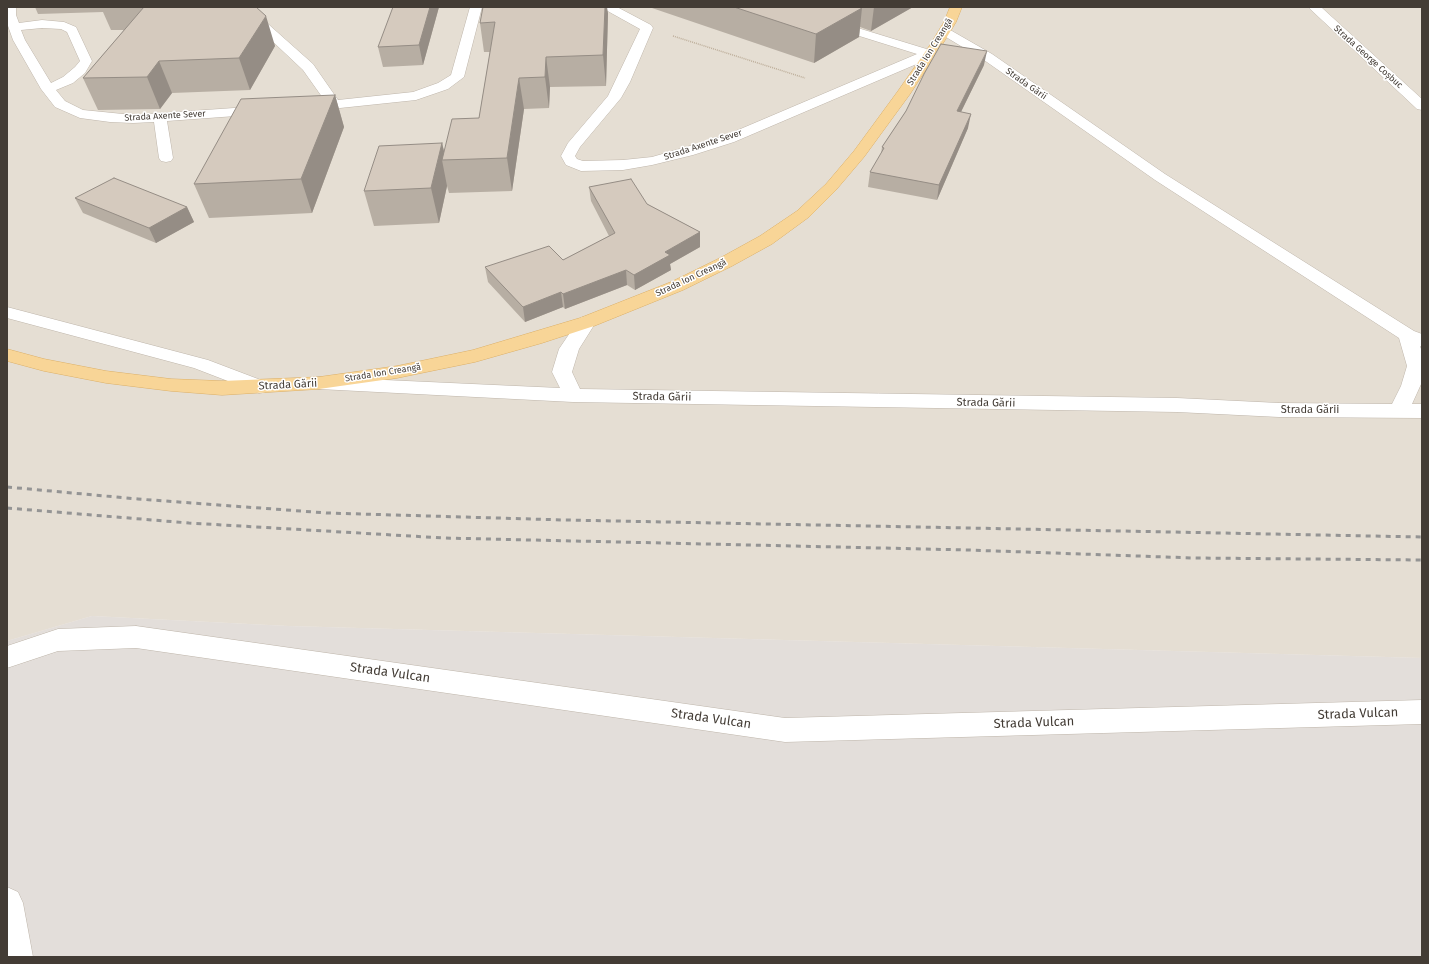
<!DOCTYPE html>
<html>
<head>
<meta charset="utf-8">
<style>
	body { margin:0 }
	#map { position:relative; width:1429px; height:964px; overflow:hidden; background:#f1ece5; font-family:"Fira Sans",sans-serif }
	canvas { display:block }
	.frame { position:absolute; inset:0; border:8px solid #433c35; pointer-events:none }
</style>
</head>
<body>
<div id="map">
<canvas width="1429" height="964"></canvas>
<div class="frame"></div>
</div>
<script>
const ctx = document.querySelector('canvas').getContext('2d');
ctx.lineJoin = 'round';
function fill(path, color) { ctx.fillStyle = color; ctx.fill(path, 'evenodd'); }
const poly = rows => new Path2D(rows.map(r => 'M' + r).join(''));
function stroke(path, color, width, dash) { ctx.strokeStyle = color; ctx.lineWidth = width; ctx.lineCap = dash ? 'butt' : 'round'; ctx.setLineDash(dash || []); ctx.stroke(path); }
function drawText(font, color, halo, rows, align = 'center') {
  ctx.font = font + ' "Fira Sans",sans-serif'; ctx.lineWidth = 3; ctx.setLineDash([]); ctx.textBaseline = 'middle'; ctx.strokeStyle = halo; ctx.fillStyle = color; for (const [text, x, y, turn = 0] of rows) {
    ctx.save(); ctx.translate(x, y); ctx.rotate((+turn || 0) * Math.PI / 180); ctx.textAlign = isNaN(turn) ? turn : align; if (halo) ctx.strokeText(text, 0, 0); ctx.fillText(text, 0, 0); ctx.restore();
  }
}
fill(poly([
	[7,7,1422,7,1422,658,288,626,92,616,7,641]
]), '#e5ded3');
fill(poly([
	[92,616,288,626,1422,658,1422,957,7,957,7,641]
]), '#e3deda');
const minor = poly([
	[7,7,16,7,16,15,19,23,42,20,64,22,76,27,92,61,85,73,73,83,56,90,65,101,83,110,133,115,263,106,268,107,270,110,268,113,263,114,167,121,173,158,171,161,166,162,161,161,159,158,154,122,133,123,110,122,80,118,55,107,41,89,13,40,7,23,7,7],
	[42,28,61,29,67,32,80,61,75,67,63,77,51,83,25,40,21,30,42,28],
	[236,7,249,7,313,64,338,100,413,92,438,83,451,75,470,7,482,7,464,77,448,89,416,100,340,108,335,110,331,109,307,111,302,110,300,107,302,104,325,101,303,70,236,7],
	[602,7,617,7,651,25,653,28,630,82,621,98,580,147,575,156,577,159,583,161,623,160,652,157,724,136,917,54,773,9,771,7,789,7,933,51,935,54,933,57,734,142,693,155,652,165,623,170,581,171,566,165,561,156,568,143,608,96,640,29,604,9,602,7],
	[1308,7,1321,7,1422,99,1422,110,1417,109,1308,7],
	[945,27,992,54,1165,174,1414,331,1422,334,1422,347,1420,346,1422,352,1422,382,1412,404,1422,404,1422,418,1279,417,1177,412,573,402,319,389,312,388,309,383,312,378,319,377,560,388,552,372,559,349,580,318,587,316,594,318,596,322,579,349,572,372,580,389,1177,398,1279,403,1392,404,1401,386,1407,366,1399,338,1155,180,984,60,941,34,939,31,941,28,945,27],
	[7,307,208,360,266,382,269,387,266,392,259,393,194,368,7,318,7,307],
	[136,626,785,718,1422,700,1422,724,785,742,136,648,58,651,7,668,7,646,58,629,136,626],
	[7,887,18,892,23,903,33,957,7,957,7,887]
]);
const major = poly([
	[950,7,962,7,956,22,942,45,910,94,864,157,836,190,809,217,772,244,732,266,683,290,594,326,542,343,475,362,397,378,319,389,222,395,171,391,106,383,44,371,7,361,7,349,44,359,106,371,171,379,222,381,319,377,397,366,473,350,580,318,671,282,720,258,760,236,797,211,826,184,854,151,898,91,930,45,944,22,950,7]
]);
stroke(minor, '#bfb6ab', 1);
stroke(major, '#dcb068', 1);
stroke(poly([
	[673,36,805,78]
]), '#bdae9a', 1.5, [1, 1]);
fill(minor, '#fff');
fill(major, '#f8d597');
stroke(poly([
	[7,487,138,499,327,513,565,520,1422,537],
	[7,508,189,523,444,538,968,550,1194,558,1422,560]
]), '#949494', 3, [5, 5]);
fill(poly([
	[35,7,256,7,275,46,250,90,172,93,160,109,98,110,83,78,124,30,111,30,103,12,38,14],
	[439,7,423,65,383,67,378,47],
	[649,7,913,7,871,31,860,27,859,37,814,63],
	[608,13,606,86,550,87,549,108,524,109,512,191,449,193,447,186,439,223,374,226,364,191,442,143,444,151,479,118,490,52,484,52,480,23],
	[984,65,961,112,968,128,937,200,868,187,870,172,881,154,882,147,906,111],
	[335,95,344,127,312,213,209,218,194,184],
	[589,187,647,204,700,232,700,247,670,264,671,270,635,290,627,285,565,309,563,307,525,322,488,282,485,267,563,260,609,236,591,201],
	[75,198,187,207,194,222,156,243,83,213]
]), '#b7aea3');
fill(poly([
	[430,7,439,7,423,65,419,45],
	[605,7,607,7,608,13,606,86,603,55],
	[874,7,913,7,871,31],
	[862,8,859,37,814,63,816,34],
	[266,16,275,46,250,90,239,58],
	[987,51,984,65,954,126,957,111],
	[546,57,550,87,549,108,545,77],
	[159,61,172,93,160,109,147,77],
	[519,78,524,109,512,191,507,158],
	[335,95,344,127,312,213,301,179],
	[971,114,968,128,937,200,939,185],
	[442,143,446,160,442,160,447,186,439,223,431,188],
	[187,207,194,222,156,243,149,228],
	[700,232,700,247,670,264,671,270,635,290,634,275,665,252],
	[626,270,627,285,565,309,563,294],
	[561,292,563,307,525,322,523,307]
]), '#958d85');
const building = poly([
	[144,7,256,7,266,16,239,58,159,61,147,77,83,78,144,7],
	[393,7,430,7,419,45,378,47,393,7],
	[483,7,605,7,603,55,546,57,545,77,519,78,507,158,442,160,452,119,479,118,495,22,480,23,483,7],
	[734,7,857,7,862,8,816,34,734,7],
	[941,44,987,51,957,111,971,114,939,185,870,172,884,148,882,147,906,111,924,74,941,44],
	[335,95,301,179,194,184,241,99,335,95],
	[442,143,431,188,364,191,379,146,442,143],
	[114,178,187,207,149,228,75,198,114,178],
	[631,179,647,204,700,232,665,252,670,255,634,275,626,270,563,294,561,292,523,307,485,267,549,246,563,260,615,233,589,187,631,179]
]);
fill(building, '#d5cabe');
stroke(building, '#958d85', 1);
drawText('9px', '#433c35', '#fff', [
	["Strada Ion Creangă",930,52,-58],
	["Strada George Coșbuc",1368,57,42],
	["Strada Gării",1026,84,35],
	["Strada Axente Sever",165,116,-3],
	["Strada Axente Sever",703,145,-18],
	["Strada Ion Creangă",691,278,-25],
	["Strada Ion Creangă",383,373,-9]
]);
drawText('11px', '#433c35', '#fff', [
	["Strada Gării",288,385,-3],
	["Strada Gării",662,397,1],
	["Strada Gării",986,403,1],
	["Strada Gării",1310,410]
]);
drawText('13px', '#433c35', '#fff', [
	["Strada Vulcan",390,673,8],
	["Strada Vulcan",1358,714,-2],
	["Strada Vulcan",711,719,8],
	["Strada Vulcan",1034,723,-2]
]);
</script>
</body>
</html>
